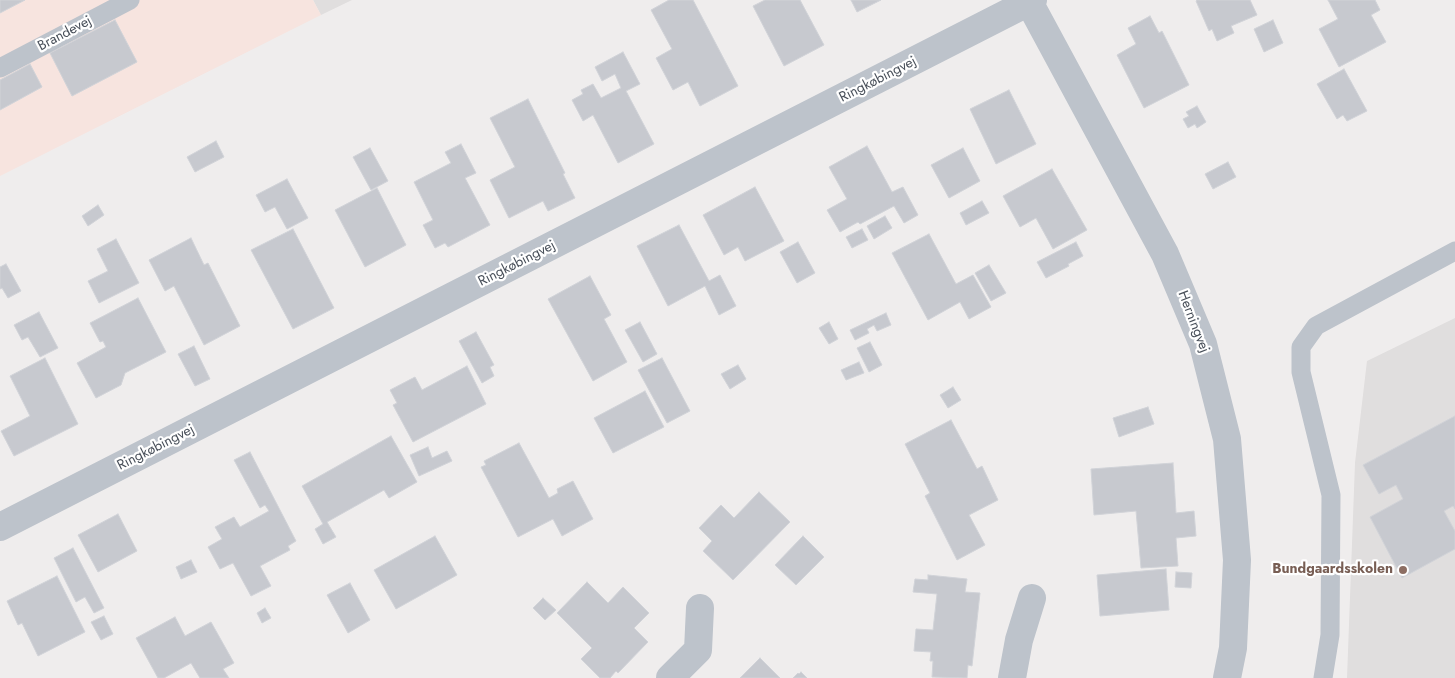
<!DOCTYPE html>
<html>
<head>
<meta charset="utf-8">
<style>
	body { margin:0 }
	canvas { display:block; background:#efeded }
</style>
</head>
<body>
<canvas width="1455" height="678"></canvas>
<script>
const ctx = document.querySelector('canvas').getContext('2d');
ctx.lineJoin = 'round';
function fill(path, color) { ctx.fillStyle = color; ctx.fill(path, 'evenodd'); }
const poly = rows => new Path2D(rows.map(r => 'M' + r).join(''));
function stroke(path, color, width, dash) { ctx.strokeStyle = color; ctx.lineWidth = width; ctx.lineCap = dash ? 'butt' : 'round'; ctx.setLineDash(dash || []); ctx.stroke(path); }
function drawText(font, color, halo, rows, align = 'center') {
  ctx.font = font + ' Jost,sans-serif'; ctx.lineWidth = 4.5; ctx.setLineDash([]); ctx.textBaseline = 'middle'; ctx.strokeStyle = halo; ctx.fillStyle = color; for (const [text, x, y, turn = 0] of rows) {
    ctx.save(); ctx.translate(x, y); ctx.rotate((+turn || 0) * Math.PI / 180); ctx.textAlign = isNaN(turn) ? turn : align; if (halo) ctx.strokeText(text, 0, 0); ctx.fillText(text, 0, 0); ctx.restore();
  }
}
fill(poly([
	[313,0,352,0,321,15],
	[1455,318,1455,678,1347,678,1355,463,1367,361]
]), '#e0dede');
fill(poly([
	[0,0,313,0,321,15,0,176]
]), '#f7e4df');
const building = poly([
	[0,0,25,0,0,13,0,0],
	[669,0,693,0,738,86,700,106,688,82,673,90,656,58,672,49,651,10,669,0],
	[765,0,800,0,824,45,784,66,753,6,765,0],
	[851,0,881,0,857,12,851,0],
	[1197,0,1250,0,1257,15,1231,26,1234,33,1217,41,1212,29,1209,31,1196,1,1197,0],
	[1328,0,1375,0,1380,10,1371,15,1386,42,1339,67,1319,29,1338,19,1328,0],
	[1150,16,1159,33,1162,31,1189,85,1144,108,1117,55,1136,44,1128,28,1150,16],
	[115,20,137,62,72,96,50,53,115,20],
	[1273,20,1283,43,1264,52,1254,29,1273,20],
	[623,52,640,84,626,91,654,144,618,163,593,115,583,121,572,100,583,94,581,90,593,84,601,98,621,88,615,74,602,81,595,67,623,52],
	[30,64,42,87,0,110,0,80,30,64],
	[1344,69,1367,111,1347,121,1343,115,1337,119,1317,84,1344,69],
	[1009,90,1036,144,996,164,970,109,1009,90],
	[528,99,565,173,563,174,575,198,548,211,543,201,509,218,490,180,515,167,490,118,528,99],
	[1197,106,1206,122,1197,128,1195,124,1188,128,1183,119,1189,116,1186,112,1197,106],
	[216,141,224,157,195,172,187,157,216,141],
	[461,144,476,173,465,178,490,225,448,247,445,243,435,248,423,225,433,220,414,182,451,163,445,152,461,144],
	[867,146,892,192,903,187,918,215,904,223,894,206,860,224,858,222,840,232,827,210,847,199,829,167,867,146],
	[370,148,388,181,371,190,353,157,370,148],
	[963,148,980,181,949,198,931,165,963,148],
	[1228,162,1236,177,1213,189,1205,174,1228,162],
	[1052,169,1087,230,1053,249,1036,218,1020,227,1003,196,1052,169],
	[287,179,308,218,287,229,275,207,265,212,256,195,287,179],
	[755,187,784,241,745,261,738,247,724,255,703,215,755,187],
	[377,188,406,245,365,267,335,210,377,188],
	[982,201,989,213,966,225,960,213,982,201],
	[98,205,104,215,88,226,82,216,98,205],
	[885,216,892,228,874,239,867,226,885,216],
	[679,225,709,281,720,275,736,306,719,315,705,286,668,306,637,246,679,225],
	[293,229,334,308,293,329,251,250,293,229],
	[862,229,868,240,852,248,846,237,862,229],
	[929,234,956,284,973,275,991,307,969,319,960,302,928,320,892,253,929,234],
	[191,238,204,265,208,263,240,326,204,345,174,286,165,291,149,260,191,238],
	[116,239,139,283,99,303,88,281,108,271,97,249,116,239],
	[798,242,815,273,797,283,780,252,798,242],
	[1076,242,1083,256,1068,264,1069,266,1046,278,1037,262,1076,242],
	[6,264,21,291,8,298,2,288,0,289,0,267,6,264],
	[989,265,1006,293,991,301,975,273,989,265],
	[590,276,611,315,604,319,627,362,593,381,548,299,590,276],
	[138,298,166,352,125,373,121,385,96,398,77,363,106,347,103,341,100,342,90,323,138,298],
	[39,312,58,348,40,357,28,337,22,340,14,325,39,312],
	[886,313,891,325,877,331,874,325,867,329,869,333,855,340,850,330,886,313],
	[640,322,657,354,643,362,625,330,640,322],
	[829,322,838,339,829,344,819,328,829,322],
	[476,332,494,365,490,367,494,376,482,383,459,341,476,332],
	[870,342,882,365,869,372,857,348,870,342],
	[194,346,210,379,195,386,178,354,194,346],
	[45,358,78,424,14,456,1,431,30,416,10,376,45,358],
	[662,358,690,411,667,423,638,370,662,358],
	[859,362,864,373,846,380,841,370,859,362],
	[738,365,746,379,730,389,721,374,738,365],
	[467,366,486,404,413,442,393,405,397,403,390,390,415,377,422,390,467,366],
	[953,387,961,400,948,408,940,395,953,387],
	[645,391,664,427,613,453,594,418,645,391],
	[1148,407,1154,424,1119,437,1113,418,1148,407],
	[1455,416,1455,509,1453,506,1444,511,1455,531,1455,549,1402,578,1370,517,1403,499,1396,485,1379,494,1363,465,1455,416],
	[951,420,977,469,982,466,998,500,969,515,985,545,957,560,925,496,930,493,905,444,951,420],
	[391,436,417,482,389,498,384,490,327,522,336,537,323,544,315,529,323,524,302,486,391,436],
	[519,443,549,498,558,493,557,489,573,481,593,519,562,536,553,519,518,537,481,467,486,465,484,461,519,443],
	[428,447,432,458,447,451,452,461,419,476,410,455,428,447],
	[250,452,296,541,288,546,290,550,260,566,271,586,251,596,233,563,220,569,208,547,222,539,215,527,234,517,240,527,269,511,265,505,260,508,234,460,250,452],
	[1173,463,1176,513,1194,511,1196,536,1176,538,1178,566,1141,568,1136,511,1094,515,1091,469,1173,463],
	[759,492,790,522,733,580,703,551,712,541,699,528,721,505,734,518,759,492],
	[118,514,137,551,98,572,78,535,118,514],
	[435,536,457,575,396,609,374,570,435,536],
	[803,536,824,557,796,585,775,565,803,536],
	[73,548,104,608,94,613,85,597,76,602,54,558,73,548],
	[191,560,197,572,181,579,176,567,191,560],
	[1166,569,1169,610,1100,616,1097,575,1166,569],
	[1176,572,1192,573,1191,588,1175,587,1176,572],
	[928,575,967,579,965,592,980,593,972,666,968,665,967,678,932,677,933,661,930,661,931,652,914,651,916,629,933,630,937,594,913,592,915,579,928,580,928,575],
	[57,576,85,632,38,656,22,623,18,625,7,601,57,576],
	[587,582,608,603,623,587,649,613,634,628,648,642,618,673,616,671,610,678,600,678,581,659,592,648,557,613,587,582],
	[350,583,370,620,348,633,327,595,350,583],
	[543,598,556,610,545,620,533,608,543,598],
	[265,608,271,618,262,623,257,613,265,608],
	[104,616,113,634,101,640,91,622,104,616],
	[175,617,185,636,211,622,234,663,223,669,229,678,200,678,191,663,164,678,158,678,136,638,175,617],
	[760,658,780,678,740,678,760,658],
	[801,672,807,678,793,678,798,673,799,674,801,672]
]);
fill(building, '#c7c9cf');
stroke(building, '#d1d3d8', 1);
stroke(poly([
	[0,68,130,0],
	[1323,678,1330,635,1331,495,1301,372,1301,347,1316,326,1455,251]
]), '#bdc3cb', 19);
stroke(poly([
	[1028,0,1165,254,1203,344,1227,439,1237,560,1233,648,1227,678],
	[0,527,1033,0],
	[670,678,698,650,700,608],
	[1012,678,1019,640,1032,598]
]), '#bdc3cb', 28);
for (const [x, y, r, color] of [
	[1403,570,5,"#8d6e63"]
]) { const dot = new Path2D(); dot.arc(x, y, r, 0, 2 * Math.PI); ctx.fillStyle = color; ctx.fill(dot); stroke(dot, '#fff', 2); }
drawText('14px', '#474e58', '#fff', [
	["Brandevej",65,34,-28],
	["Ringkøbingvej",878,80,-27],
	["Ringkøbingvej",517,264,-27],
	["Herningvej",1193,322,69],
	["Ringkøbingvej",156,448,-27]
]);
drawText('bold 14px', '#785e54', '#fff', [
	["Bundgaardsskolen",1393,570]
], 'right');
</script>
</body>
</html>
